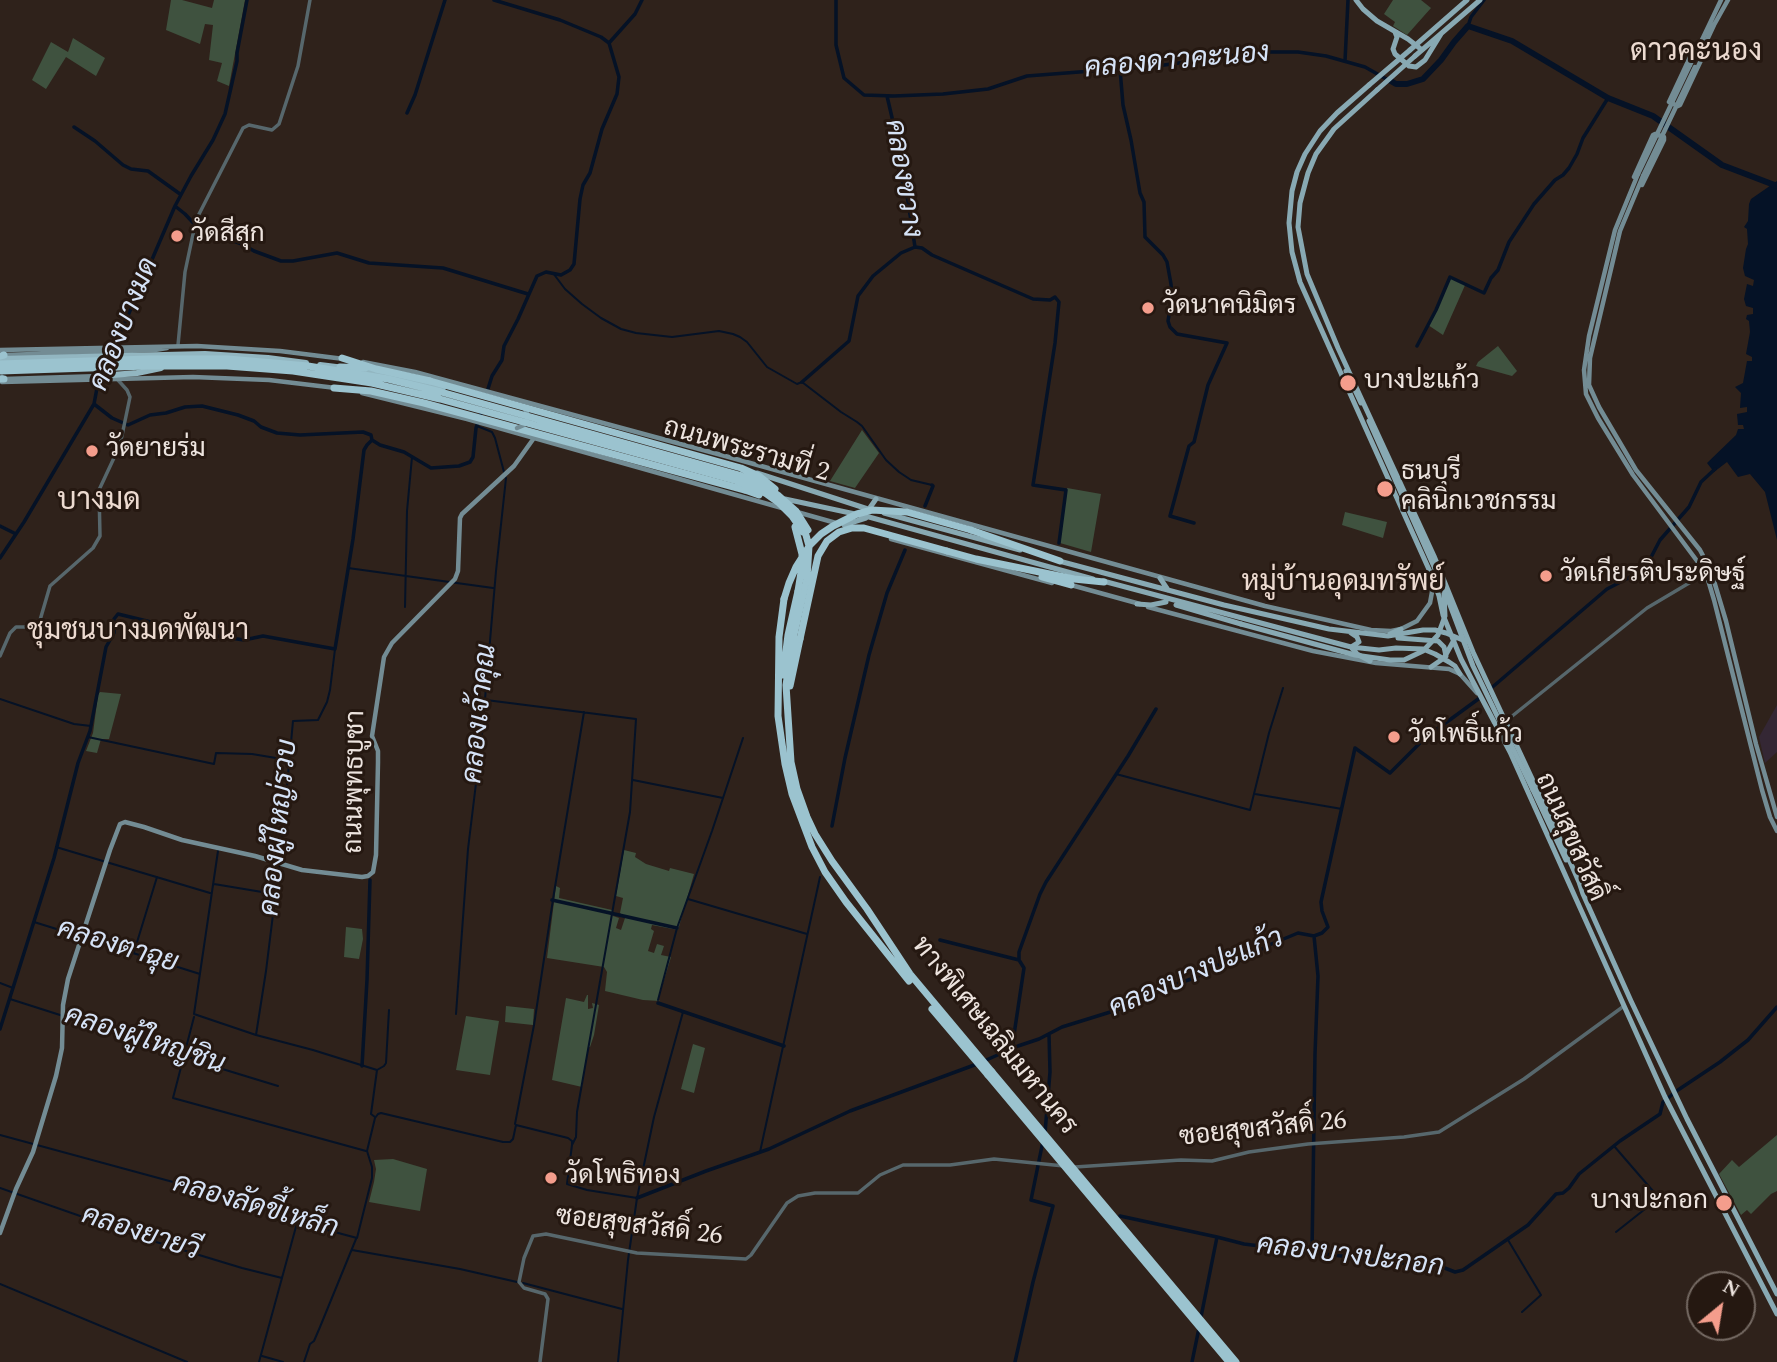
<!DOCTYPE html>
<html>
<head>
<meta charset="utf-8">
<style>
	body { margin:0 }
	#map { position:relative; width:1777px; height:1362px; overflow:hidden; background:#2f221b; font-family:Spectral,serif }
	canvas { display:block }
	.north { position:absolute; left:1686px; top:1271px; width:70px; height:70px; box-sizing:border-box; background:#251811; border:2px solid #756a63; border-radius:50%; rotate:30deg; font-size:19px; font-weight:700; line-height:28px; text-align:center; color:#ede4df }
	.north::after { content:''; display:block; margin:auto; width:24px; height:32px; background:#f49d8c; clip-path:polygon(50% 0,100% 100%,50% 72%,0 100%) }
</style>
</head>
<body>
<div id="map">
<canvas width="1777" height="1362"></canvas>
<div class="north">N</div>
</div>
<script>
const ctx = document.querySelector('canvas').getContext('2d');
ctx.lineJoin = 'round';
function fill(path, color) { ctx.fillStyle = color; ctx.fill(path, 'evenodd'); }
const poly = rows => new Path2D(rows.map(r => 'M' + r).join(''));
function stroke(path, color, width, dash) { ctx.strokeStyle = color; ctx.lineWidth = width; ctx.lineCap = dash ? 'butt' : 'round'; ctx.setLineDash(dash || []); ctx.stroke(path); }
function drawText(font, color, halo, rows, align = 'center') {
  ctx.font = font + ' Spectral,Sarabun,serif'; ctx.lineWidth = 6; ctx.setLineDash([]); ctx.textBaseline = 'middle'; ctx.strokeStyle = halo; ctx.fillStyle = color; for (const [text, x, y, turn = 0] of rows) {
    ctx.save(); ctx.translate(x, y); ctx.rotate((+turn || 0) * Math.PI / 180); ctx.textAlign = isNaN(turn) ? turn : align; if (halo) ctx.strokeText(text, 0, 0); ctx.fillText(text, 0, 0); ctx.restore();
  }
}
fill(poly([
	[1777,705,1777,752,1765,763,1759,737]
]), '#342734');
fill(poly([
	[171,0,182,0,212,8,214,0,245,0,229,86,217,81,222,63,209,60,213,25,205,24,200,44,166,30],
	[1393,0,1421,0,1431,8,1407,35,1393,26,1395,22,1384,14],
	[73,38,105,58,96,76,66,57,46,89,32,80,51,42,68,52],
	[1450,277,1466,283,1443,335,1428,325,1439,303],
	[1498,346,1517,371,1512,376,1476,366,1478,362],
	[862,430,879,453,855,488,830,481],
	[1067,488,1101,494,1091,552,1060,543],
	[1345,512,1387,522,1383,538,1342,525],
	[100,692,121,694,109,739,101,739,97,753,86,751,93,733,98,695],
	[624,850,636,853,635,857,646,864,669,871,670,868,694,874,678,930,652,925,651,929,654,931,648,951,654,953,657,944,664,946,661,955,671,957,658,1000,660,1001,643,1000,605,991,607,972,604,967,547,958,556,886,560,888,559,898,612,910,613,916,619,918,616,928,621,930,625,918,620,913,623,898,616,896],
	[346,927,362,929,363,939,359,959,344,957],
	[587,995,588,995,588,1009,593,1008,592,1003,599,1005,594,1035,590,1047,588,1047,582,1087,552,1080,566,998,584,1002],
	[506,1006,534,1009,533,1025,505,1022],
	[466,1016,499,1021,490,1075,456,1070],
	[693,1044,705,1048,694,1093,681,1089],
	[1777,1135,1777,1191,1771,1194,1751,1214,1747,1210,1741,1215,1719,1174,1732,1160,1739,1167],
	[393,1159,427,1169,420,1211,369,1202,374,1182,376,1169,374,1160]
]), '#3f523f');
fill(poly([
	[1777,181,1777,540,1765,492,1750,474,1738,477,1727,462,1714,472,1707,463,1736,435,1738,429,1744,429,1743,425,1738,425,1737,414,1747,412,1747,407,1740,408,1741,393,1735,387,1743,383,1747,361,1752,361,1752,357,1746,354,1750,332,1749,321,1746,319,1747,315,1753,314,1753,308,1746,306,1744,299,1747,284,1753,286,1754,280,1745,276,1743,268,1746,249,1748,244,1747,229,1744,227,1748,221,1749,204,1751,199]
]), '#051226');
stroke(poly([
	[553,273,565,289,582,304,601,318,621,329,636,333,672,337,719,331,733,334,740,337,747,342,767,367,797,384,802,382,841,412,857,422,862,426,886,460,899,472,911,480,932,485],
	[477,426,492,432,495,438,504,472],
	[348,568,493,588],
	[405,607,407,511,412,457],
	[0,699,74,724,91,726],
	[486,700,636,719,630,812,577,1112,576,1137,572,1145],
	[88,737,214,764,216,753,252,754,288,760],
	[1116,774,1250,810,1269,733,1283,688],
	[633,780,723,798],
	[1255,794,1342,809],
	[56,847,210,893],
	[218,851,194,1014,256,1035,313,1050,377,1070,371,1114,375,1117],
	[280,861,293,721,318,720,327,702,330,690,335,649],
	[214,884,274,894],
	[688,899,807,934],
	[34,922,79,936],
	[85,938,200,974],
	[134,952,157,877],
	[0,983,13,988],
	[10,999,182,1054,206,1064,278,1086],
	[658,1000,677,928,712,831,743,738],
	[456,1014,468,849,482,734,496,571,506,478],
	[194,1017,173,1098,366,1151],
	[256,1035,266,971,279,866],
	[377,1070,384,1066,386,1063,389,1010],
	[515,1124,534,1025,554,893,584,712],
	[0,1135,243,1201,275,1211,297,1222,357,1238,372,1178,372,1167,367,1151,375,1118,378,1114,381,1113,503,1142,510,1142,513,1139,516,1125,568,1138,572,1141,572,1145,567,1184,587,1190,637,1198],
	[1614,1146,1659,1198,1616,1232],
	[760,1152,820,877],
	[0,1188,143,1238,242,1268,282,1278],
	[1508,1240,1541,1295,1522,1312],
	[352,1250,460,1269,517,1282],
	[523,1283,622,1309],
	[0,1284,187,1362],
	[262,1356,283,1362],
	[259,1362,297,1223],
	[304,1362,310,1344,314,1341,320,1327,356,1239],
	[618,1362,628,1260,637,1198,654,1117,683,1012]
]), '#051226', 2);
stroke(poly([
	[494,0,560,20,601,37,609,43],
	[836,0,836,45,844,78,864,95,894,96,943,94,988,89,1027,76,1157,66,1258,52,1298,52,1326,56,1365,67,1388,80],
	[1468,26,1471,17,1484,0],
	[609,43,635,14,642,0],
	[1345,61,1348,0],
	[1120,69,1123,105,1131,140,1140,193,1144,202,1145,237,1163,255,1167,262,1171,284,1172,298,1168,321,1170,327,1177,334,1227,343,1208,385,1194,442,1189,446,1170,516,1194,523],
	[407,113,415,95,445,0],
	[74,127,95,141,123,165,131,169,148,171,180,194],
	[175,206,185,214,199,229,242,244,254,251,281,261,293,261,337,253,369,263,443,268,528,294],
	[915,247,922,248,932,255,1033,299,1050,300,1055,297,1059,302,1055,343,1033,485,1066,490,1059,543],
	[1417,346,1436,310,1450,277,1484,293,1491,278,1498,270,1509,242,1534,204,1555,180,1563,175,1569,168,1577,154,1583,138,1608,98],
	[114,348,175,206,191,176,213,140,225,114,237,61,237,53,247,0],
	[802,382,849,341,858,296,873,276,901,253,915,247,907,195,896,160,897,139,887,96],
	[487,392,492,376,502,360,504,346,518,319,537,276,546,272,561,275,570,270,574,264,580,199,583,185,590,173,602,129,617,94,619,77,609,43],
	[94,404,112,418,128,425,150,415,166,413,185,407,202,406,238,415,254,421,261,427,277,433,300,435,363,432,371,435,372,440],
	[925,506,933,486,932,485],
	[0,526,16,534],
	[0,558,24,522,94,404,97,388,106,368],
	[1489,690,1607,589,1636,574,1648,563,1660,540,1689,507,1701,482,1715,469],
	[832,826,845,758,869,655,887,593,905,550],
	[552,900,677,928],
	[940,940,1019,960],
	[658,1003,784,1046],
	[0,1029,54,858,78,763,90,731,106,647,114,633,114,619,118,614,196,633,244,640,263,636,335,649,353,539,364,450,367,445,372,440,380,445,404,452,431,468,459,466,470,462,473,457,476,428,482,410],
	[1012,1048,1024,968,1019,960,1019,952,1040,894,1046,882,1128,756,1156,709],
	[984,1061,1018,1046,1039,1039,1062,1027,1120,1009,1168,987,1197,977,1214,966,1241,960,1269,945,1298,933,1314,936,1322,933,1328,927,1322,911,1321,902,1355,748,1390,773,1425,738,1481,697],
	[362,1066,367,980,370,880],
	[1045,1133,1050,1072,1049,1034],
	[637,1198,706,1171,769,1149,850,1111,977,1064],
	[1120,1216,1217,1237,1244,1244,1398,1263,1437,1265,1455,1272,1463,1270,1528,1225,1556,1194,1563,1193,1569,1188,1579,1174,1620,1141,1660,1114,1663,1102,1678,1090,1720,1062,1748,1040,1777,1007],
	[1312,1252,1315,1054,1318,976,1314,936],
	[1201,1317,1217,1237],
	[1015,1362,1033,1282,1053,1206,1031,1200,1043,1141],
	[1192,1362,1199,1328]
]), '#051226', 3.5);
stroke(poly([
	[1389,80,1396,84,1407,84,1423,79,1441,60,1454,42,1468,26,1512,41,1608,98,1653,116,1722,165,1777,186]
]), '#051226', 6);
stroke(poly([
	[178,345,185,272,196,220,243,128,249,125,272,130,279,124,298,66,310,0],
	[0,656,10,633,16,627,38,627,50,586,93,548,100,536,99,490,120,445,130,397,127,390,117,379],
	[1506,721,1647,608,1706,573],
	[1075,1167,1181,1160,1212,1161,1249,1152,1308,1144,1404,1137,1439,1132,1524,1079,1624,1006],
	[540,1362,548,1299,545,1294,524,1288,519,1282,524,1258,533,1236,546,1234,637,1253,746,1259,751,1255,787,1203,798,1196,815,1193,858,1193,880,1175,903,1165,950,1165,994,1159,1064,1166]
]), '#57676c', 3.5);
stroke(poly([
	[1698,47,1691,55,1669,102,1678,106,1680,105,1703,56,1702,53],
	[1700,55,1714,25,1728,0],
	[1690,65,1721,0],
	[1638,174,1615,230,1589,336,1584,370,1586,394,1598,418,1633,475,1706,573,1714,600,1762,790,1770,817,1777,831],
	[1643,176,1620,231,1590,358,1589,385,1599,407,1636,470,1700,550,1711,571,1726,621,1756,744,1777,817],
	[1634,177,1653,135,1655,134,1664,137,1664,140,1642,185],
	[0,350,197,346,280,351,344,359],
	[4,355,155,350,167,348],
	[363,362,415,372,725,456,1265,606,1371,630,1391,631,1401,629,1417,621,1430,603,1432,592,1431,578],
	[2,377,4,379,101,376],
	[2,382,193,377,269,380,336,388],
	[362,393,467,419,782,508],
	[797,512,836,523],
	[891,539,1052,583],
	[1071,585,1140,604],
	[1148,607,1313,651,1376,663,1449,669,1460,674,1477,693],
	[0,1233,16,1189,33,1152,56,1076,62,1048,63,1005,68,979,110,850,120,824,125,822,144,827,182,840,255,856,302,870,362,877,368,876,373,872,376,855,378,762,378,751,372,736,384,657,392,643,455,579,458,571,460,518,462,514,514,466,534,438]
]), '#738c94', 4.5);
stroke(poly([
	[1356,0,1363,9,1377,21,1408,39,1422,50],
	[1395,32,1397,37,1393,49,1395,54,1409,66,1416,67,1425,60,1441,34],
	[1410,50,1467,0],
	[1415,56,1480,0],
	[1369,85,1337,113,1320,131,1305,154,1297,172,1292,191,1289,223,1292,252,1300,282,1431,574,1439,596,1443,615,1461,659,1510,752,1665,1097,1777,1314],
	[1377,90,1334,129,1316,154,1308,173,1300,203,1298,227,1307,274,1338,348,1434,556,1473,652,1556,830,1579,882,1583,894,1631,1001,1687,1119,1777,1294],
	[1346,371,1361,403],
	[757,473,871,510],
	[785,499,869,517,1093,579],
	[869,509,876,499],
	[884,513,1020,550],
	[844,525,866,518],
	[1059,561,1224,605,1329,629,1388,636,1423,630,1435,630,1446,633,1465,641],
	[1160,578,1168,590],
	[1103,581,1351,647,1379,650,1396,648,1423,649,1435,654,1449,662,1455,666,1460,674],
	[1137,604,1151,605,1166,602],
	[1176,605,1241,624],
	[1351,633,1357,637,1359,642,1351,647,1357,654,1370,661],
	[1390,634,1401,629],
	[1398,638,1438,641,1444,647,1446,656],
	[1431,667,1444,658,1454,640],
	[1533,790,1566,860]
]), '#88a9b3', 5);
stroke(poly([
	[0,359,205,354,268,358,306,363],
	[320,365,344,368],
	[358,370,398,377,443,388],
	[100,376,137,373,161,368]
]), '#92b6c1', 6);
stroke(poly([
	[0,356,4,355],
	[342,358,376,369,430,381],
	[340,367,365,368],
	[0,379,4,379],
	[334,388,371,391,424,403,745,490],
	[971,530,1060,561],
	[947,551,976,559,1074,579,1104,582],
	[1042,577,1071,585],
	[807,578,793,639,786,685,791,762,797,789,807,817,815,834,832,861,867,909,910,974,992,1072],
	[784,599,779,637,778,716,785,764,792,794,812,847,825,872,846,902,909,981],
	[783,675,788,635,798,591],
	[790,686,800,639],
	[932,1009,988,1075]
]), '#9bc3cf', 7);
stroke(poly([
	[1638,174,1690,65],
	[1643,176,1695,67],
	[517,428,524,425,527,420,527,413,524,407]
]), '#738c94', 4.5);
stroke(poly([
	[1369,85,1410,50],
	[1377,90,1415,56],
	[1369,421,1444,589,1473,666,1533,790],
	[1241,624,1355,655,1390,660,1404,660,1423,651,1438,635,1445,616,1444,594]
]), '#88a9b3', 5);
stroke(poly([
	[0,364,148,359,228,359,308,366,388,379,441,392,739,475,761,484,779,496,796,511,808,530],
	[0,371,148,366,227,366,293,371,372,383,440,399,737,481,765,493,779,503,792,516,803,532],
	[430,381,741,468,759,476,775,489],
	[745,490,759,495],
	[795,527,802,554,802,566,798,591],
	[804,528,809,546,807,578],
	[784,599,789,583,796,567,810,545,821,534,833,526,857,514,872,510,907,512,971,530],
	[800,639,818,556,827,541,839,532,852,528,864,528,947,551],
	[992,1072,1236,1362],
	[988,1075,1229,1362]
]), '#9bc3cf', 7);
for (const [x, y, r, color] of [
	[177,236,7,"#f49d8c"],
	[1148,308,7,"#f49d8c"],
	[1348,383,9,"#f49d8c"],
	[92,451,7,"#f49d8c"],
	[1385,489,9,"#f49d8c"],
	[1546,576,7,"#f49d8c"],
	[1394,737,7,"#f49d8c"],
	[551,1178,7,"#f49d8c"],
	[1724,1203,9,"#f49d8c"]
]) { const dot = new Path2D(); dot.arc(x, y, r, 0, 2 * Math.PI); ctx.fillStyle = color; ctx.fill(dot); stroke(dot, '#251811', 2.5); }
drawText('26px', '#ede4df', '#251811', [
	["วัดสีสุก",191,236],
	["วัดนาคนิมิตร",1162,308],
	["บางปะแก้ว",1364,383],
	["วัดยายร่ม",106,451],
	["ธนบุรี",1401,474],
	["คลินิกเวชกรรม",1401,504],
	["วัดเกียรติประดิษฐ์",1560,576],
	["วัดโพธิ์แก้ว",1408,737],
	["วัดโพธิทอง",565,1178],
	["บางปะกอก",1708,1203,"right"]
], 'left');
drawText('26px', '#ede4df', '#251811', [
	["ถนนพระรามที่ 2",746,452,16],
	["ถนนพุทธบูชา",357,782,-89],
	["ถนนสุขสวัสดิ์",1569,838,66],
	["ทางพิเศษเฉลิมมหานคร",993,1037,51],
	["ซอยสุขสวัสดิ์ 26",1263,1131,-6],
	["ซอยสุขสวัสดิ์ 26",639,1228,7]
]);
drawText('italic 28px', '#d6e3f7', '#251811', [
	["คลองดาวคะนอง",1177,63,-5],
	["คลองขวาง",901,179,81],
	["คลองบางมด",126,325,-68],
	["คลองเจ้าคุณ",482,714,-84],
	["คลองผู้ใหญ่รวบ",281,828,-84],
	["คลองตาฉุย",117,948,17],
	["คลองบางปะแก้ว",1197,975,-23],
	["คลองผู้ใหญ่ชิน",144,1042,18],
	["คลองลัดขี้เหล็ก",255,1208,16],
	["คลองยายวี",140,1235,18],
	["คลองบางปะกอก",1350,1258,7]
]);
drawText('28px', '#ecdad0', '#251811', [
	["หมู่บ้านอุดมทรัพย์",1343,585],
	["ชุมชนบางมดพัฒนา",138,634]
]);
drawText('30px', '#ecdad0', '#251811', [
	["ดาวคะนอง",1696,54],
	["บางมด",99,503]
]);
</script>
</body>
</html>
